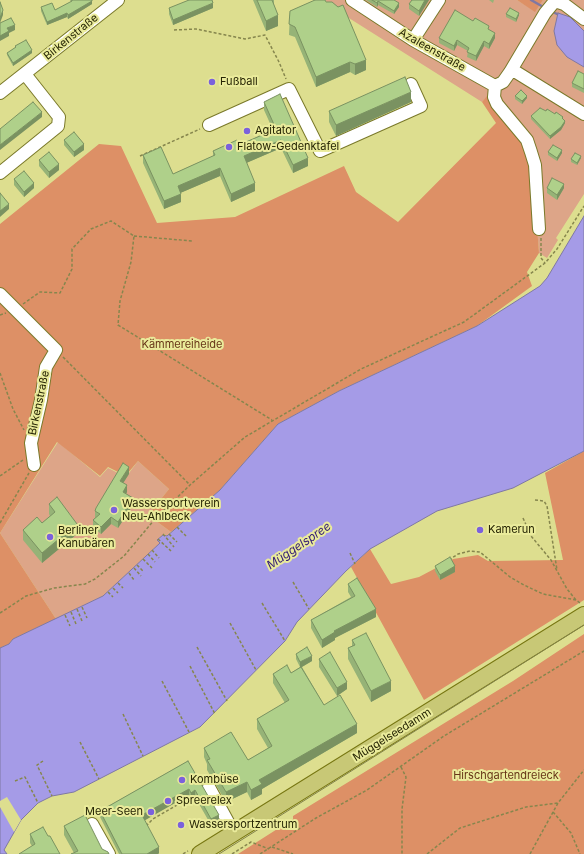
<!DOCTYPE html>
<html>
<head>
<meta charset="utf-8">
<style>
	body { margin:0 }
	canvas { display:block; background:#ddde8f }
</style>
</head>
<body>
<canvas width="584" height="854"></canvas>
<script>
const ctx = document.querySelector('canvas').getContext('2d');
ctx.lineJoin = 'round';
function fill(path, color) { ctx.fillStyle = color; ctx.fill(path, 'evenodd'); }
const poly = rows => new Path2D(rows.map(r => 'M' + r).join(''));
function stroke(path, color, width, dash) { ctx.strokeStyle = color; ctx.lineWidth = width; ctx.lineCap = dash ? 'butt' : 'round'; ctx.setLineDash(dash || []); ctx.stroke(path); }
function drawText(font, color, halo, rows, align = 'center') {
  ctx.font = font + ' Inter,sans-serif'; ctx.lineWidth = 4; ctx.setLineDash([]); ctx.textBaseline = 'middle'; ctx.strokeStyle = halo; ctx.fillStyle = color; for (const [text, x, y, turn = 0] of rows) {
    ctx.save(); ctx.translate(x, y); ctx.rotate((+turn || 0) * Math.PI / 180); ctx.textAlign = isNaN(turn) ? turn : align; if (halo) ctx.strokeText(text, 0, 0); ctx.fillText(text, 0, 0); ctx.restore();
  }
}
fill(poly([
	[325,0,517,0,535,11,543,0,584,0,584,194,556,238,558,240,547,258,539,253,533,173,488,96,482,102,333,8],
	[58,442,100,477,108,468,118,473,129,473,138,461,169,489,148,515,171,532,167,536,164,534,157,540,160,543,103,596,56,619,0,533]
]), '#dda588');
fill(poly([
	[517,0,543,0,535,12],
	[487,96,525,139,533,172,539,253,527,272,532,286,477,326,339,391,278,424,220,490,171,532,148,515,169,489,138,461,128,473,118,472,108,467,100,476,57,442,0,533,56,619,13,639,9,644,0,648,0,224,99,144,121,146,157,223,235,217,344,166,356,192,398,222,496,123,482,102],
	[584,451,584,600,424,700,351,567,370,549,391,584,419,577,453,559,478,555,488,561,563,560,545,473],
	[584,634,584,854,238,854,293,819,293,816,513,681]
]), '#dd9066');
const water = poly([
	[558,13,570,17,584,31,584,67,567,57,557,45,554,31,558,13],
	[584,216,584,451,513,488,437,511,370,549,346,571,297,622,285,641,200,727,74,792,52,796,38,803,21,820,4,850,7,854,0,854,0,648,9,644,13,639,103,596,160,543,157,540,163,535,167,536,220,490,278,424,339,391,477,326,540,286,547,278,584,216]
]);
fill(water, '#a59be7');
stroke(water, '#7f78a3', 1);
fill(poly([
	[7,797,21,820,14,832,0,807,0,801]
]), '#ddde8f');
stroke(poly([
	[531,0,545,8],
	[551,11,557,14]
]), '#7f78a3', 2.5);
const minor = poly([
	[352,0,413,40,495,86],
	[413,40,439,0],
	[510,72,516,72,584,114],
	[495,86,494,97,497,104,527,140,531,152,535,165,539,229],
	[495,86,503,82,510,72,545,13,555,1,564,4,584,19],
	[0,93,118,0],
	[209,125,289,89,320,151,421,106,411,84],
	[0,173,58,126,59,117,25,74],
	[0,294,56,350,46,367,41,400,31,443,34,465],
	[209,787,234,833],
	[92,824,109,854]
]);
const major = poly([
	[200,854,584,615]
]);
stroke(minor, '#7a792a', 14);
stroke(major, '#787712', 18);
stroke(poly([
	[174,30,196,29,245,39,265,35,279,62,286,79],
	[140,156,200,129],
	[134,236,192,241],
	[541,238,541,258,545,263],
	[23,304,40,292,60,293,72,269,72,249,91,229,111,221,134,236,131,262,120,301,118,325,272,420],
	[0,315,6,313],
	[63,357,190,485],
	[0,373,13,409,24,430],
	[0,476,23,460],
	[535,500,544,501,547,506,557,570],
	[523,518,531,536,551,560,567,589,576,600],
	[0,523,29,473],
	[177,527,186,536],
	[163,534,174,547],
	[169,534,177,542],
	[158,539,171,551],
	[152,550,159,558],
	[350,553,355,564],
	[148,554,155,562],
	[143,559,152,568],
	[449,560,458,554,470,551,480,552,510,577,524,585,543,594,576,600,580,603],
	[137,565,144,572],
	[134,568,141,576],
	[129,573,134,580],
	[293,582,309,609],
	[118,583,123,588],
	[113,588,118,593],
	[108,592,113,597],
	[262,603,285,641],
	[82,607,87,618],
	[77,609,82,621],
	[71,612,76,624],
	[0,613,26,596,54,588,85,584,95,579,124,556,155,519,190,485,245,437,361,369,464,322,545,263,557,249,584,206],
	[65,615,70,626],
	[230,623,256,670],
	[197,647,227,701],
	[190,666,215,714],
	[162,681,189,732],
	[123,714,143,756],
	[80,742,99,779],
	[43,761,37,765,52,796],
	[401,767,406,777,402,809,402,854],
	[15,781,25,777,38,803],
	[553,812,571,833,580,854],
	[146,826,153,819,191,797],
	[272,847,293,854],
	[183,854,188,851],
	[232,854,251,842,269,849],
	[260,854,316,818,367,790,444,736,584,651],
	[427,854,460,828,526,807,558,803],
	[530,854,558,803,584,770]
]), '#86864d', 1.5, [3, 2]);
stroke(minor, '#fff', 12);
stroke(major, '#c8c876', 16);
stroke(poly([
	[219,854,584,625]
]), '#83834a', 1);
fill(poly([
	[70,0,92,0,92,4,68,19,67,17,47,25,41,11,41,7,55,10,71,2],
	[253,0,274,0,274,5,278,26,266,31],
	[366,0,394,0,399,7,394,14,378,5,377,7],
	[412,0,429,0,419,16,409,9,409,4],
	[489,0,494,0,493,3],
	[169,8,213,8,173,25,169,14],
	[290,11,366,70,355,75,350,72,316,87,295,37,289,35],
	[506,14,519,15,516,22,506,17],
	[489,30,495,38,489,49,484,46,476,61,467,57,468,51,457,45,454,51,439,43,439,38],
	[15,46,32,53,13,66,7,55,7,53,15,48],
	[584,74,584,93,572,87,572,83],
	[515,96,527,98,522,104,515,99],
	[264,102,308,166,293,173,281,148,246,163,255,191,231,202,220,176,180,193,181,202,164,209,143,163,143,155,173,174,213,156,213,151,239,145,273,130,264,110],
	[411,102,336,136,329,122,329,111],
	[531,116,563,119,565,123,561,130,550,139,531,119],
	[64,140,84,150,74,157,64,145],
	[548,152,562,153,557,161,548,155],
	[581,158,577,165,571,162,571,159],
	[39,160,59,170,49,178,39,166],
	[14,179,34,188,24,197,14,185],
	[547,188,564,188,557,200,547,193],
	[129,474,123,483,127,492,126,494,133,505,118,528,111,524,101,534,93,527,93,520,95,518,95,511],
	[49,504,77,534,42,563,23,540,23,530,42,523,50,516,49,514],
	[435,566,455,572,440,580,435,571],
	[348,584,376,617,335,638,335,640,322,648,311,628,311,620,351,597,348,592],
	[352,640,391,691,371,702,348,659,348,648,352,646],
	[296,654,312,661,302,667,324,705,357,733,262,789,262,794,251,800,247,792,226,802,207,770,207,764,204,757,204,748,248,760,268,748,257,729,257,719,285,703,273,683,273,674,291,673,300,667,296,659],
	[319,659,347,689,337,696,319,667],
	[188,761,219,821,211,825,195,797,191,800,189,795,144,820,159,853,158,854,119,854,100,817,100,811],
	[64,826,102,849,74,853,64,835],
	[30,834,48,836,32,846,30,843]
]), '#96b377');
fill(poly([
	[425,0,429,0,419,16,419,11],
	[92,1,92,4,68,19,68,15],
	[378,1,378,5,377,7,377,3],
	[213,3,213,8,173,25,173,20],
	[399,3,399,7,394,14,394,11],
	[3,10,3,15,0,23,0,18],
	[67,13,67,17,47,25,47,22],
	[519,13,519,15,516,22,516,19],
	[278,15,278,26,266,31,266,21],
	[15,25,15,30,9,33,9,36,0,41,0,36,7,28],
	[495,33,495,38,489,49,489,44],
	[457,40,457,45,454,51,454,46],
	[484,41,484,46,476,61,476,56],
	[32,50,32,53,13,66,13,63],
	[366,60,366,70,355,75,355,64],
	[350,62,350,72,316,87,316,77],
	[411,92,411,102,336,136,336,125],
	[527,96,527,98,522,104,522,101],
	[42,112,42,117,0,150,0,145],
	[565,121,565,123,561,130,550,139,550,136],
	[281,140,281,148,244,164,244,156],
	[84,144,84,150,74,157,74,152],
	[562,150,562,153,557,161,557,158],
	[581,156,581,158,577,165,577,163],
	[308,158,308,166,293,173,293,165],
	[59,164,59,170,49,178,49,172],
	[220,168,220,176,178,194,178,186],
	[34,183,34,188,24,197,24,192],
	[255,183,255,191,231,202,231,194],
	[564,184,564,188,557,200,557,195],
	[181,194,181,202,164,209,164,201],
	[9,204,9,209,0,217,0,211],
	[129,467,129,474,120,488,120,481],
	[127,485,127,492,123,499,123,492],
	[133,498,133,505,118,528,118,522],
	[111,517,111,524,101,534,101,527],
	[77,524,77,534,42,563,42,553],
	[455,566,455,572,440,580,440,575],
	[376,609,376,617,335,638,335,640,322,648,322,640,334,631],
	[312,656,312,661,300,668,300,662],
	[391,681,391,691,371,702,371,691],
	[347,682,347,689,337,696,337,688],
	[357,724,357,733,262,789,262,794,251,800,251,790,259,780],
	[247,782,247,792,226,802,226,792],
	[189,789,189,795,142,822,142,815],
	[195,790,195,797,191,800,191,793],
	[219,815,219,821,211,825,211,819],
	[159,847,159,853,158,854,147,854]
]), '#7a9261');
const building = poly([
	[72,0,92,0,92,1,68,15,67,13,47,22,41,7,52,3,55,10,72,1,72,0],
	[189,0,212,0,213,3,173,20,169,8,189,0],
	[257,0,272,0,278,15,266,21,257,0],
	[315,0,325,0,326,2,332,2,338,7,343,5,366,60,355,64,350,62,316,77,295,27,289,24,290,11,315,0],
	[372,0,394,0,399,3,394,11,378,1,377,3,372,0],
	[412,0,425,0,419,11,409,4,412,0],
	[0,2,3,10,0,18,0,2],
	[510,8,519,13,516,19,506,14,510,8],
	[455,10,473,21,475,18,489,26,488,29,495,33,489,44,484,41,476,56,467,52,469,48,457,40,454,46,439,38,455,10],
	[11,18,15,25,7,28,9,31,0,36,0,23,11,18],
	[26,40,32,50,13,63,7,53,16,47,15,46,26,40],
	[578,71,584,74,584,89,572,83,578,71],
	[405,77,411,92,336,125,329,111,405,77],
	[521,90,527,96,522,101,515,96,521,90],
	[280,94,308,158,293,165,281,140,244,156,255,183,231,194,220,168,178,186,181,194,164,201,143,155,161,147,173,174,215,155,213,151,237,140,239,145,276,129,264,102,280,94],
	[33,102,42,112,0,145,0,129,33,102],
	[540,108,546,111,547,109,555,114,556,112,563,117,562,118,565,121,561,127,550,136,531,116,540,108],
	[74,132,84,144,74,152,64,140,74,132],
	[553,145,562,150,557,158,548,152,553,145],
	[49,152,59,164,49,172,39,160,49,152],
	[575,153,581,156,577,163,571,159,575,153],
	[24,171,34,183,24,192,14,179,24,171],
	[552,178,564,184,557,195,547,188,552,178],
	[0,193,9,204,0,211,0,193],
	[123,463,129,467,120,481,127,485,123,492,133,498,118,522,111,517,101,527,93,520,100,514,95,511,96,508,123,463],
	[57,497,77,524,42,553,23,530,37,517,42,523,55,512,49,504,57,497],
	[450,557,455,566,440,575,435,566,450,557],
	[357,578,376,609,334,631,335,632,322,640,311,620,355,596,348,584,357,578],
	[366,633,391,681,371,691,348,648,355,645,352,640,366,633],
	[307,647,312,656,300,662,296,654,307,647],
	[330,652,347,682,337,688,319,659,330,652],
	[287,665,291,673,301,667,324,705,340,695,357,724,259,780,262,784,251,790,247,782,226,792,207,760,210,759,204,748,231,732,248,760,272,746,257,719,289,700,273,674,287,665],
	[188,761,219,815,211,819,195,790,191,793,189,789,142,815,159,847,147,854,122,854,100,811,188,761],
	[85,815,102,849,108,852,109,854,71,854,78,851,64,826,85,815],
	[43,827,48,836,50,836,60,854,19,854,35,844,30,834,43,827]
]);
fill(building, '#afd08a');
stroke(building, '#7a9261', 1);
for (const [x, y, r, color] of [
	[212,82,4,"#7b61dc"],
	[247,131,4,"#7b61dc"],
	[229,147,4,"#7b61dc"],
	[114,510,4,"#7b61dc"],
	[480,530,4,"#7b61dc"],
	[50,537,4,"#7b61dc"],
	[182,780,4,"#7b61dc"],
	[168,801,4,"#7b61dc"],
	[151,812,4,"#7b61dc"],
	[181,825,4,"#7b61dc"]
]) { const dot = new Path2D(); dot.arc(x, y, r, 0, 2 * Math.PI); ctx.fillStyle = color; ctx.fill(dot); stroke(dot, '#eaeb9b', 1.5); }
drawText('11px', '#262504', '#eaeb9b', [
	["Birkenstraße",71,37,-39],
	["Azaleenstraße",432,50,30],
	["Birkenstraße",39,403,-78],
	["Müggelseedamm",392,735,-32]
]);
drawText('11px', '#262504', '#eaeb9b', [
	["Fußball",220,82],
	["Agitator",255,131],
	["Flatow-Gedenktafel",237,147],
	["Wassersportverein",122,504],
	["Neu-Ahlbeck",122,517],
	["Kamerun",488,530],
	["Berliner",58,531],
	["Kanubären",58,544],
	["Kombüse",190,780],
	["Spreerelex",176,801],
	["Meer-Seen",143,812,"right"],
	["Wassersportzentrum",189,825]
], 'left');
drawText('11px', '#683618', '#eaeb9b', [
	["Kämmereiheide",182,345],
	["Hirschgartendreieck",506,776]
]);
drawText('italic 12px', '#372076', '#eaeb9b', [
	["Müggelspree",299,546,-34]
]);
</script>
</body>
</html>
